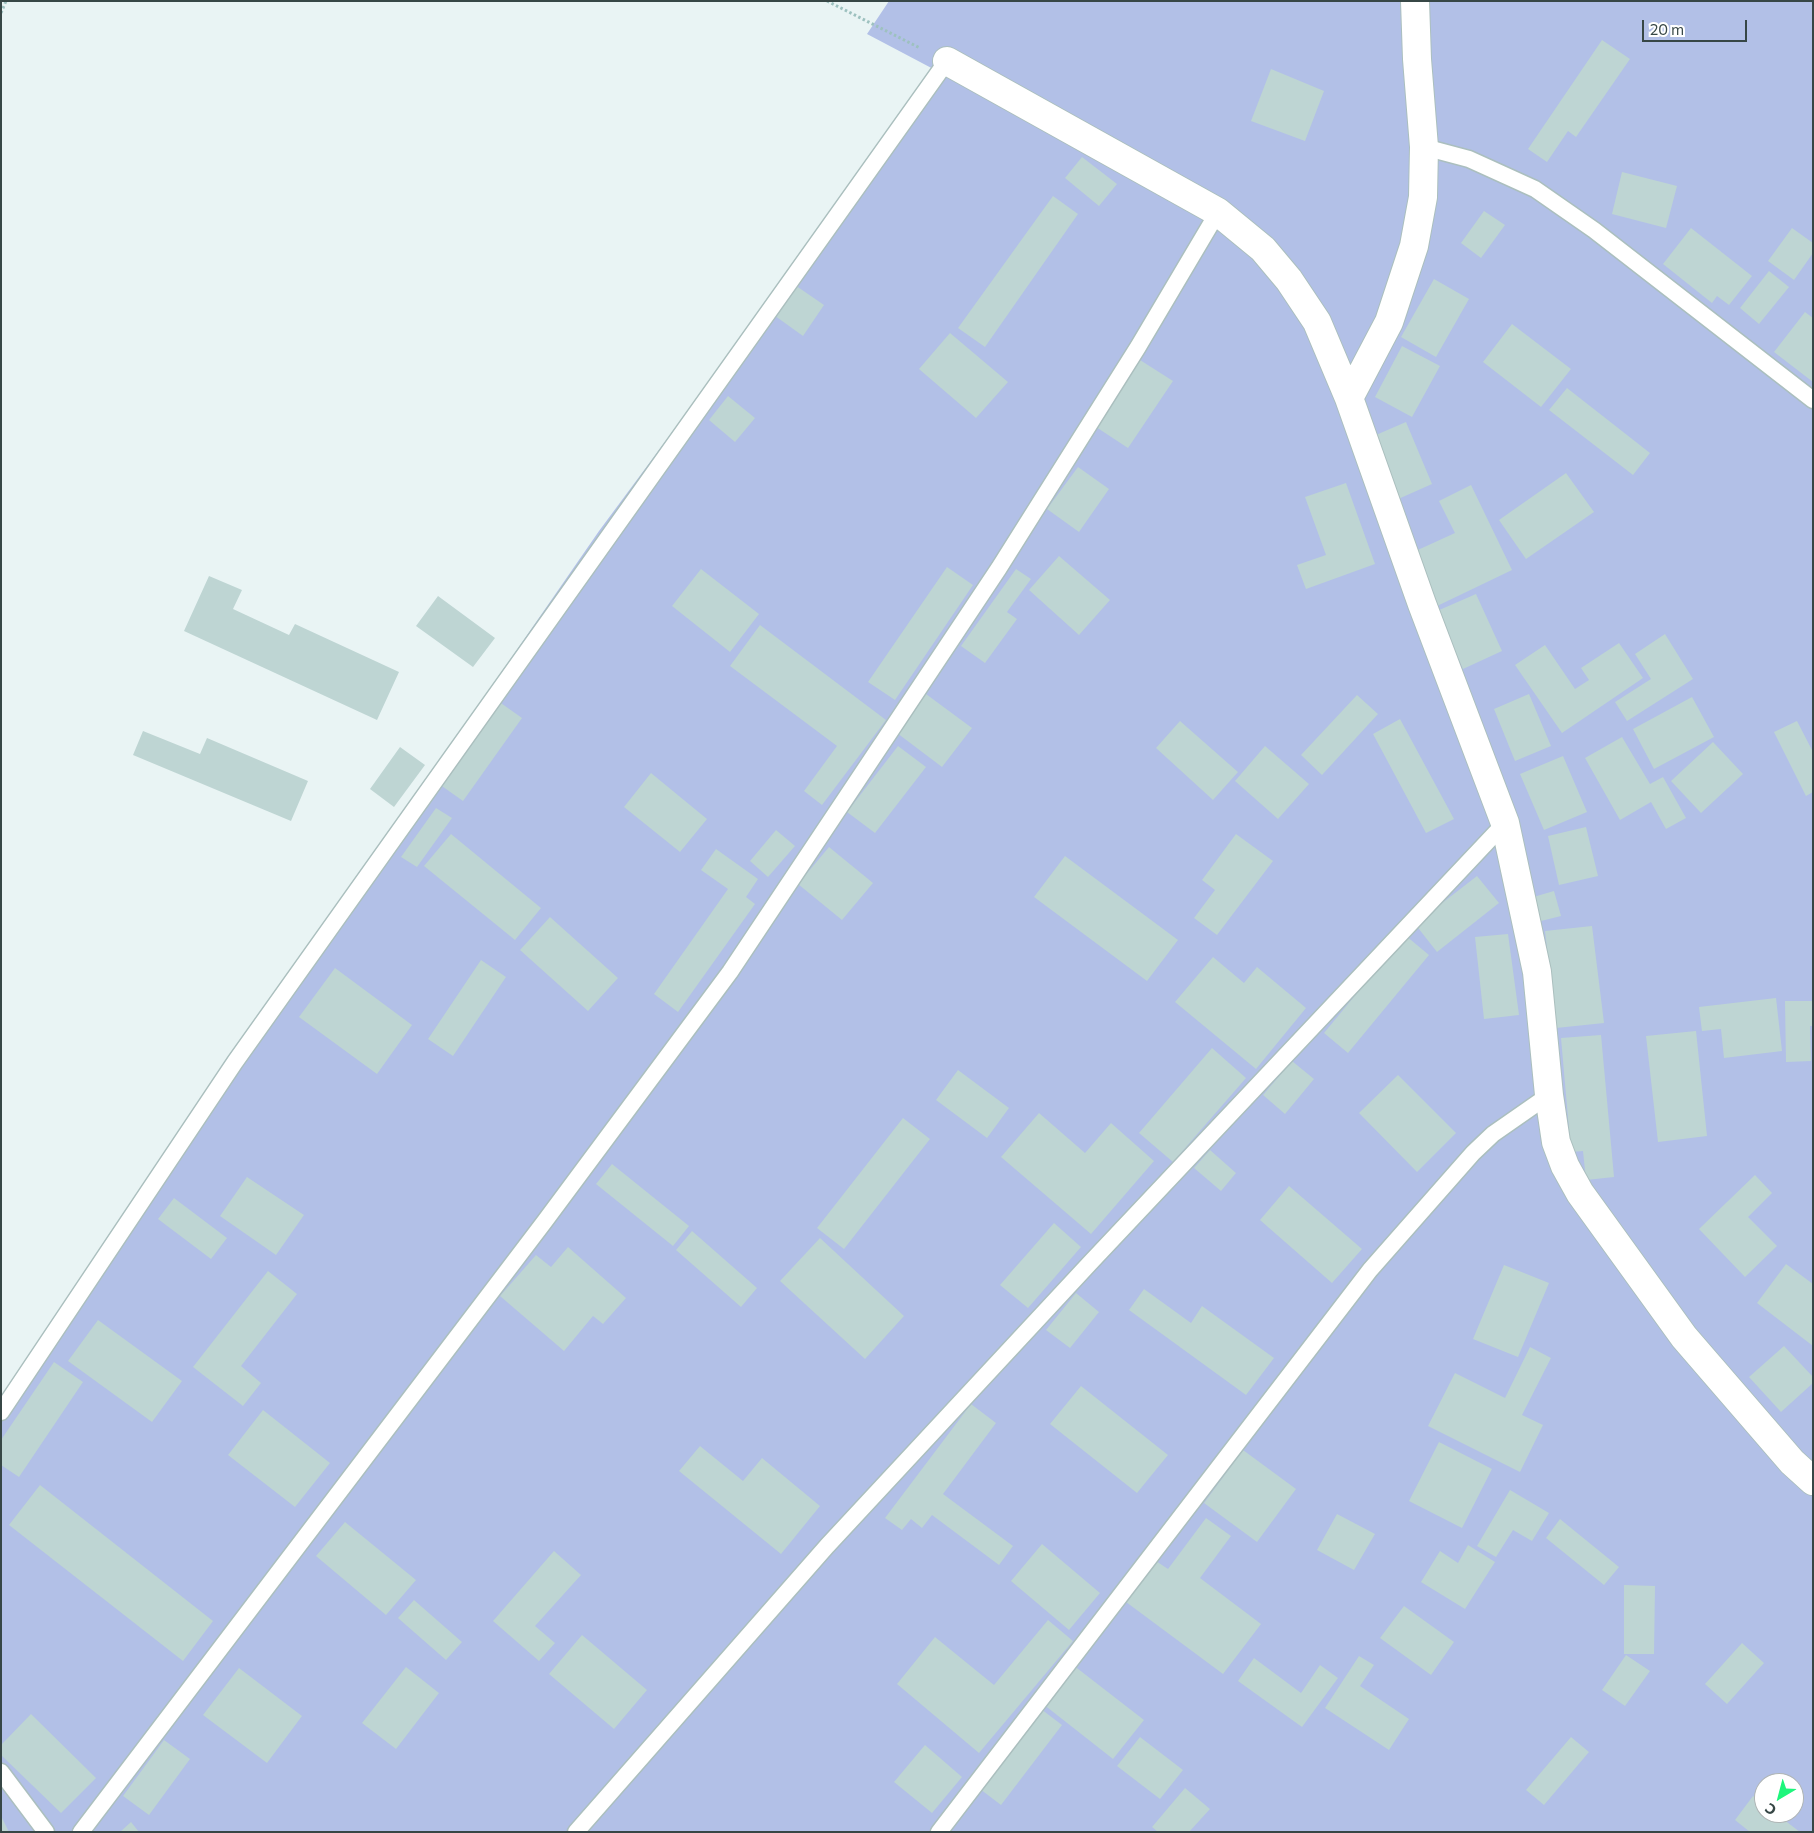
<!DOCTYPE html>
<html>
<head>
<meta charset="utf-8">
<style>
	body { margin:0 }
	#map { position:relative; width:1814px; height:1833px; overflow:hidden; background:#e9f4f4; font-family:Commissioner,sans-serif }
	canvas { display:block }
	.frame { position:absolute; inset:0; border:2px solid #374746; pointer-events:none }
	.north { position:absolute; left:1754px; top:1773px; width:50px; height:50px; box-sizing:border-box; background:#fff; border:1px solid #afb5b5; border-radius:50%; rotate:217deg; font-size:14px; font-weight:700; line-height:20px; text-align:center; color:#374746 }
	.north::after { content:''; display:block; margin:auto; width:18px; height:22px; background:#1ef67c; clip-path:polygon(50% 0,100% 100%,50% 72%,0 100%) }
	.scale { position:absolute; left:1642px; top:20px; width:105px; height:22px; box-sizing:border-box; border:2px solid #374746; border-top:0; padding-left:6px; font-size:15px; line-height:18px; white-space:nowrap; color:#374746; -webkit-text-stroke:4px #fff; paint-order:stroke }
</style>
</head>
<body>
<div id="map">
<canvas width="1814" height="1833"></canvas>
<div class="frame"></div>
<div class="north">С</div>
<div class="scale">20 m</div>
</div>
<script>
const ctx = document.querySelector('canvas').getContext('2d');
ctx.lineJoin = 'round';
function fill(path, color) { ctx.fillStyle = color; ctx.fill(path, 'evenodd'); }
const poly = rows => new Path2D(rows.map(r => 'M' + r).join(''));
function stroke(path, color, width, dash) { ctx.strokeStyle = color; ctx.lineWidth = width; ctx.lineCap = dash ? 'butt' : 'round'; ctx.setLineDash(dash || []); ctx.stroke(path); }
fill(poly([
	[889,1,1813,1,1813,1832,1,1832,1,1412,232,1062,599,531,939,72,867,34],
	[1764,1783,1794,1783,1794,1813,1764,1813]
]), '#b2c0e7');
fill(poly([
	[1602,40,1630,59,1576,137,1568,131,1547,162,1528,149],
	[1271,69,1324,91,1305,141,1251,121],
	[1082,157,1117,184,1099,206,1065,178],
	[1622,172,1677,186,1666,228,1612,214],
	[1053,196,1078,214,985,347,958,328],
	[1484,211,1505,225,1481,258,1461,243],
	[1691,228,1752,276,1729,305,1717,296,1712,303,1663,264],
	[1792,228,1813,243,1813,253,1794,280,1768,261],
	[1769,271,1789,287,1759,324,1740,308],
	[1434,279,1469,299,1436,357,1401,337],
	[792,283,824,305,803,336,771,313],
	[1805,312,1813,318,1813,382,1774,352],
	[1512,324,1571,369,1541,407,1483,362],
	[950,333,1008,382,976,418,919,369],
	[1402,346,1440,366,1412,417,1375,397],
	[1140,360,1173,381,1128,448,1096,427],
	[1567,388,1650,453,1633,475,1549,410],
	[728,396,755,418,735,442,709,420],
	[1406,422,1432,484,1396,500,1369,438],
	[1078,467,1109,489,1079,532,1047,509],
	[1566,473,1594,512,1526,559,1499,520],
	[1346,483,1375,564,1306,589,1297,565,1326,555,1305,497],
	[1471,485,1512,570,1435,607,1409,554,1455,533,1439,501],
	[1059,556,1110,600,1079,635,1029,590],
	[947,567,973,585,895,700,868,682],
	[701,569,759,614,730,652,672,606],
	[1016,569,1031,579,1007,612,1017,619,985,663,961,646],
	[209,576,242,590,233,609,289,635,295,624,399,672,377,720,184,631],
	[1476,594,1502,651,1463,669,1437,611],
	[438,596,495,638,473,667,416,626],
	[760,625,886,720,822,805,804,791,837,746,730,666],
	[1665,634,1693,679,1627,721,1615,702,1651,679,1635,654],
	[1619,643,1643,678,1562,733,1515,665,1545,645,1575,689,1589,680,1581,668],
	[926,694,972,728,942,767,897,733],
	[1529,694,1551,746,1515,761,1494,709],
	[1357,695,1378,714,1322,775,1301,755],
	[1692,697,1714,737,1654,769,1633,729],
	[498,701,522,718,463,801,439,784],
	[1400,719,1454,819,1426,833,1373,734],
	[1180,721,1238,772,1213,800,1156,748],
	[1797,721,1813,752,1813,792,1806,796,1774,732],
	[143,731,200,754,207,738,308,781,291,821,133,755],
	[1622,737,1650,784,1663,777,1686,818,1666,829,1651,802,1620,820,1585,758],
	[1713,742,1743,774,1701,813,1671,781],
	[898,746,926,767,875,833,847,812],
	[1265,746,1309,784,1278,819,1235,781],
	[400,747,425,765,394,807,370,789],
	[1563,756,1587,812,1544,830,1520,774],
	[651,773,707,819,680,852,624,807],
	[436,808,452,818,417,867,401,857],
	[1586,827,1598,876,1559,885,1548,836],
	[776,830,795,846,768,877,750,861],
	[451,834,541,908,515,940,424,866],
	[1236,834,1273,861,1217,935,1194,918,1215,890,1202,880],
	[829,847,873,883,842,920,798,884],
	[716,849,758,879,746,897,755,904,678,1012,654,994,728,889,701,870],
	[1065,856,1178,940,1147,981,1034,897],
	[1477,876,1499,903,1437,952,1415,924],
	[1554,891,1561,916,1537,922,1530,898],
	[550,917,618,978,588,1011,520,950],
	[1592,926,1604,1023,1556,1028,1545,931],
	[1508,934,1519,1015,1484,1019,1475,937],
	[1405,935,1429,955,1348,1053,1324,1033],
	[1213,957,1244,983,1257,967,1306,1008,1256,1069,1175,1002],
	[481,960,506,977,453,1056,428,1039],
	[335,968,412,1025,377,1074,299,1017],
	[1776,998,1782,1051,1724,1058,1721,1029,1702,1031,1699,1007],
	[1785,1001,1813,1001,1813,1026,1810,1026,1811,1061,1786,1062],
	[1696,1031,1707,1136,1658,1142,1646,1036],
	[1601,1035,1614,1177,1586,1180,1583,1151,1571,1152,1561,1038],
	[1212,1048,1246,1078,1173,1162,1139,1133],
	[1292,1061,1314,1079,1285,1114,1263,1095],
	[958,1070,1009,1108,987,1138,936,1100],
	[1398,1075,1456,1133,1417,1172,1359,1113],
	[1039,1113,1085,1153,1111,1123,1154,1161,1091,1234,1001,1157],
	[903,1118,930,1139,844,1249,817,1228],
	[1210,1150,1236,1173,1221,1191,1194,1168],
	[612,1164,689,1226,673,1246,596,1184],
	[1755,1175,1772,1193,1748,1217,1777,1246,1745,1277,1699,1229],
	[247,1177,304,1215,276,1255,220,1216],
	[1289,1186,1362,1249,1332,1283,1260,1220],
	[174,1198,227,1238,211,1259,158,1219],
	[1054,1223,1081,1247,1028,1308,1000,1285],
	[692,1231,757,1288,741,1307,676,1250],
	[820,1238,904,1316,865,1359,780,1281],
	[568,1247,626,1298,603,1324,593,1316,564,1351,500,1296,536,1255,551,1267],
	[1786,1264,1813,1284,1813,1346,1757,1303],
	[1504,1265,1549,1283,1518,1357,1473,1339],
	[268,1271,297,1294,241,1366,261,1383,243,1406,193,1367],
	[1144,1289,1191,1323,1202,1306,1274,1358,1246,1395,1129,1310],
	[1076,1293,1099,1312,1070,1348,1046,1330],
	[98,1320,182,1381,152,1422,68,1361],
	[1784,1346,1813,1377,1813,1383,1781,1412,1749,1377],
	[1530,1347,1551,1358,1522,1415,1543,1425,1520,1472,1428,1426,1455,1373,1505,1398],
	[54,1362,83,1382,19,1477,1,1465,1,1440],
	[1081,1386,1168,1455,1137,1493,1050,1424],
	[971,1404,996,1423,943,1494,1013,1546,999,1565,932,1515,922,1528,911,1519,902,1530,885,1518],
	[263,1410,330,1463,295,1507,228,1455],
	[1439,1442,1492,1469,1462,1528,1409,1501],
	[700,1446,743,1481,762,1458,820,1506,781,1554,679,1471],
	[1243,1450,1296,1489,1257,1542,1204,1503],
	[40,1485,213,1621,183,1661,9,1525],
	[1510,1490,1549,1513,1532,1541,1513,1530,1496,1557,1477,1546],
	[1337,1514,1375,1534,1354,1570,1317,1550],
	[1206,1518,1231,1536,1200,1578,1261,1624,1223,1674,1126,1602,1156,1561,1168,1569],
	[1560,1519,1619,1567,1604,1585,1546,1538],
	[345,1522,416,1580,386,1615,316,1556],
	[1042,1544,1100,1593,1069,1630,1011,1581],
	[1468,1545,1495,1562,1465,1609,1421,1582,1440,1551,1458,1563],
	[554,1551,581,1575,535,1626,555,1643,539,1661,493,1621],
	[1624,1585,1655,1586,1654,1654,1624,1654],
	[414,1600,462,1642,446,1660,398,1618],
	[1404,1606,1454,1642,1431,1675,1380,1638],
	[1048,1620,1073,1641,979,1753,897,1684,935,1637,994,1685],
	[582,1635,647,1690,614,1729,549,1674],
	[1742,1643,1764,1663,1727,1704,1705,1684],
	[1626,1655,1650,1671,1625,1706,1602,1690],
	[1359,1656,1374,1665,1360,1686,1409,1719,1389,1750,1325,1708],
	[1254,1658,1301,1693,1320,1665,1338,1678,1302,1727,1238,1681],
	[1073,1665,1144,1720,1113,1759,1043,1704],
	[406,1667,439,1693,396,1749,362,1723],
	[239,1668,302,1716,267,1763,203,1715],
	[1041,1709,1062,1725,1001,1805,980,1789],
	[31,1714,96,1778,61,1813,1,1755,1,1745],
	[1140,1737,1183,1770,1160,1799,1117,1766],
	[1571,1737,1589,1752,1544,1805,1526,1790],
	[164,1740,190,1759,149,1815,123,1796],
	[925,1745,962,1777,932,1813,894,1782],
	[1185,1788,1210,1809,1189,1832,1158,1832,1152,1827],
	[1753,1796,1764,1805,1764,1813,1775,1813,1800,1832,1750,1832,1735,1820],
	[1,1816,9,1832,1,1832],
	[131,1822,139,1832,120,1832]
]), '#bed5d3');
const service = poly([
	[1424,147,1469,159,1535,189,1594,230,1813,400],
	[1,1412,235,1062,947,61],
	[1,1772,46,1832],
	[81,1832,545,1221,730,972,999,568,1138,347,1218,212],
	[576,1832,827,1546,1090,1263,1505,823],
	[939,1832,1370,1270,1473,1153,1493,1134,1549,1095]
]);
const minor = poly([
	[947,61,1218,212,1263,249,1289,280,1317,322,1349,398,1422,604,1505,823,1537,972,1549,1095,1556,1142,1565,1166,1580,1193,1684,1337,1792,1462,1813,1481],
	[1349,398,1389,322,1414,246,1423,197,1424,147,1417,59,1415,1]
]);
stroke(service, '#abbfbe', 19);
stroke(minor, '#abbfbe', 30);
stroke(poly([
	[827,1,920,48],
	[1,13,6,1]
]), '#9dc1bf', 3, [2.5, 2.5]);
stroke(service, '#fff', 16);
stroke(minor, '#fff', 28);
</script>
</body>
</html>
